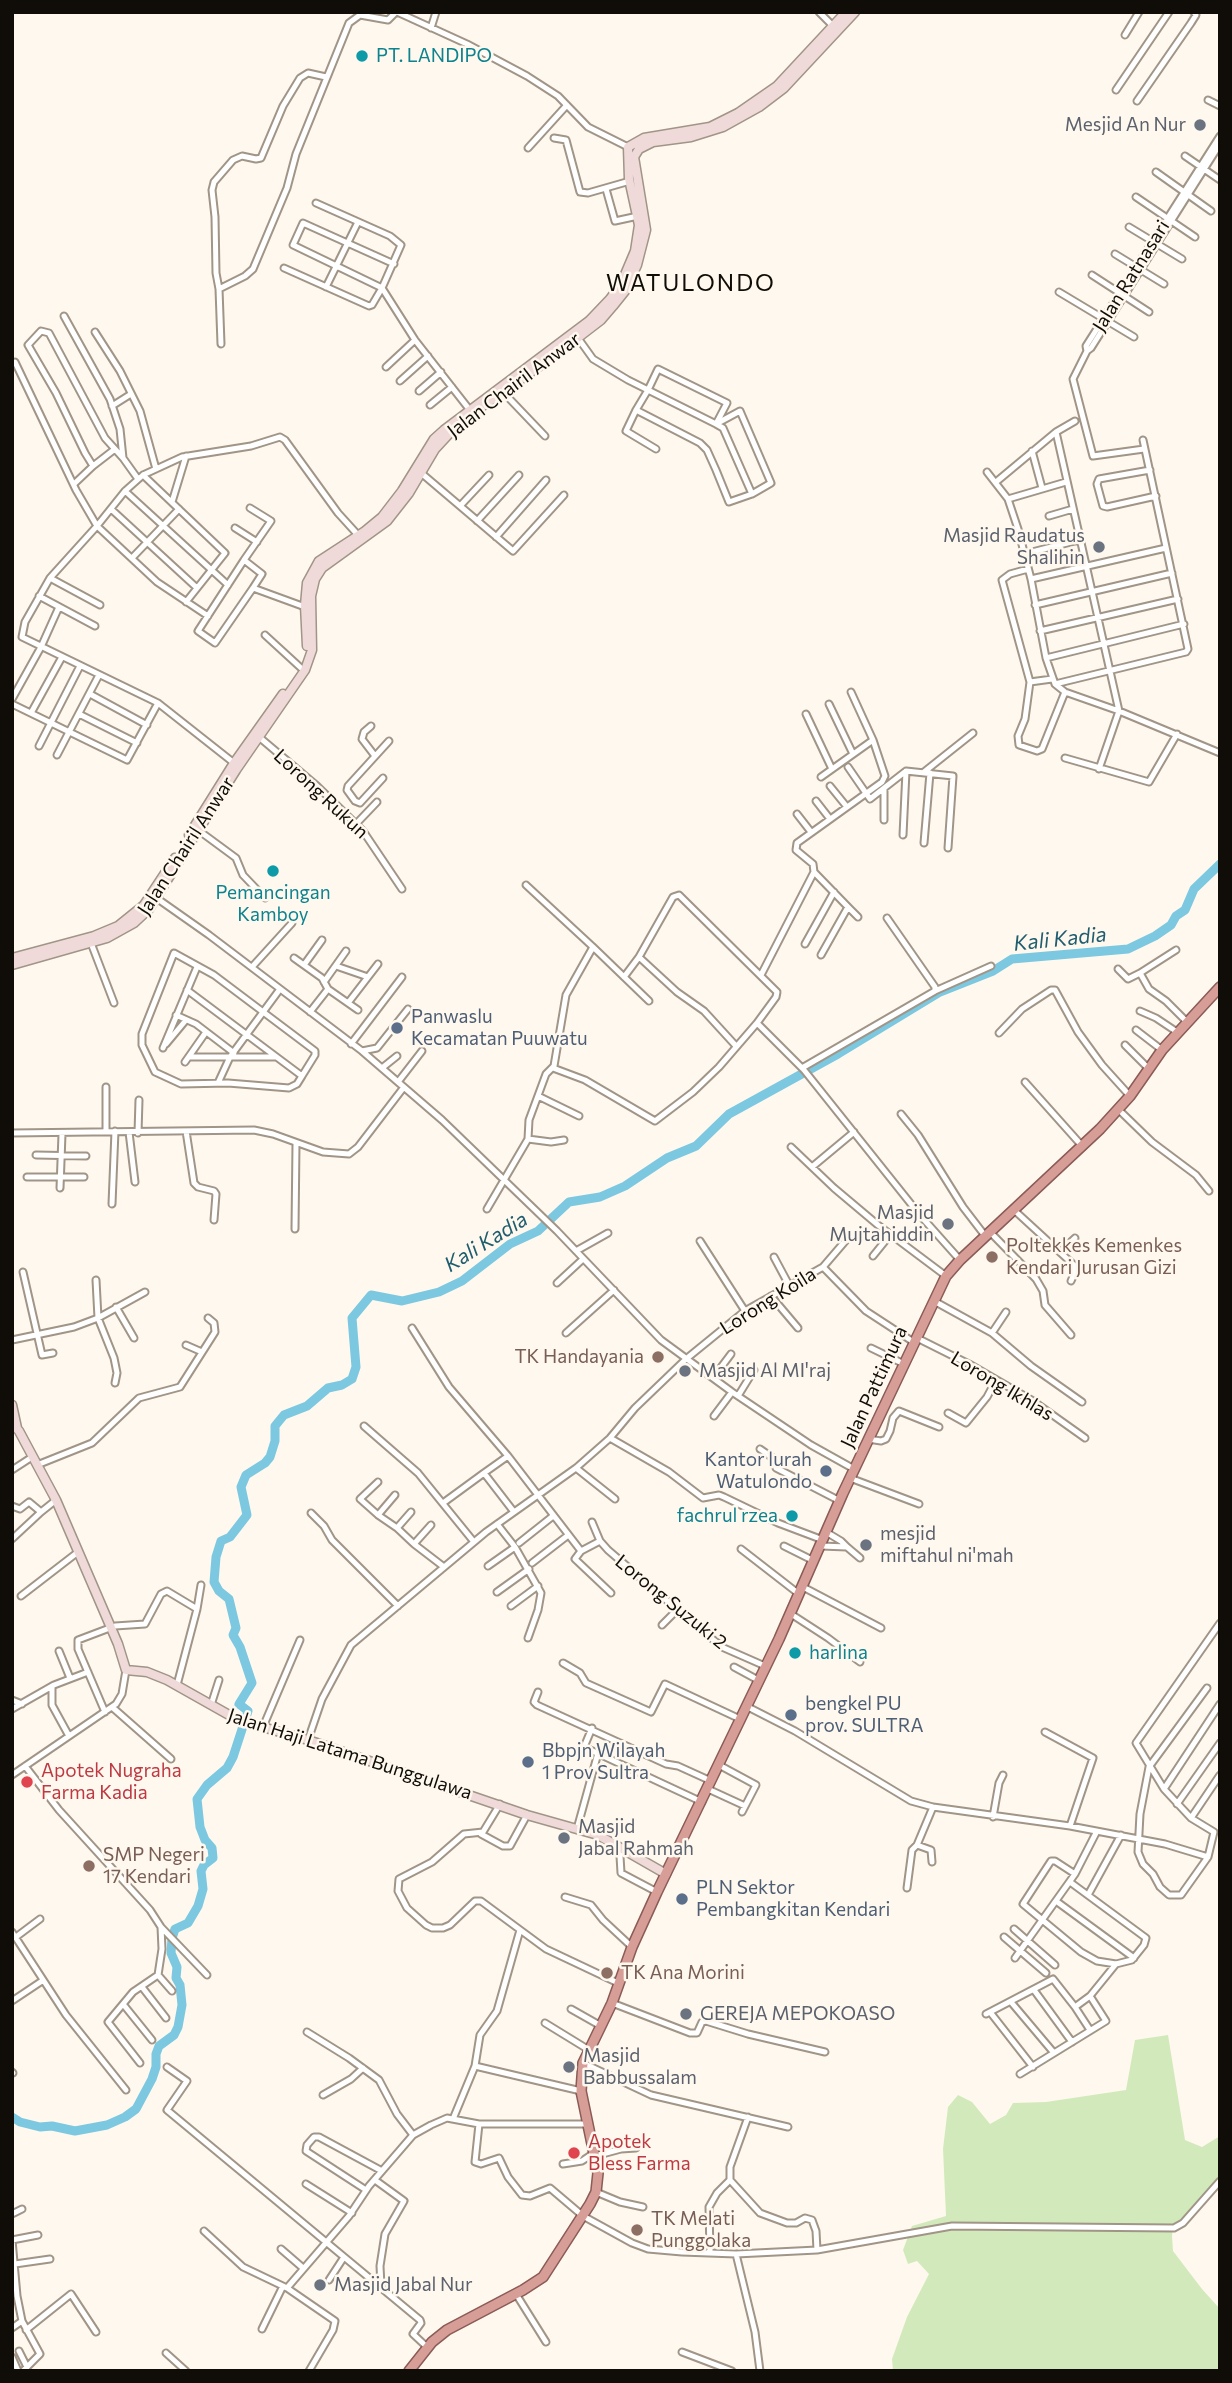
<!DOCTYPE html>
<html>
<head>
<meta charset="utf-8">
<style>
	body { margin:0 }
	#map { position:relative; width:1232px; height:2383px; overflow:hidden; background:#fff8ee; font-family:Commissioner,sans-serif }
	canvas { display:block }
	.frame { position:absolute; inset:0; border:14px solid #100d08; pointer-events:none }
</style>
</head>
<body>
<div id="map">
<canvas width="1232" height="2383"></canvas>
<div class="frame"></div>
</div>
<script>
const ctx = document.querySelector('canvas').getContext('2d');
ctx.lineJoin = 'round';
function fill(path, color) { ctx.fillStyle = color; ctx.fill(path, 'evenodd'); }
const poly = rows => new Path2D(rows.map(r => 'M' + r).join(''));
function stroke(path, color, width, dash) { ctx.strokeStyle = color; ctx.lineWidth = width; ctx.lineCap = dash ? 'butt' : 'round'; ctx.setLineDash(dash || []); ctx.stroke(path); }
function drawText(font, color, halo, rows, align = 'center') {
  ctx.font = font + ' Commissioner,sans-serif'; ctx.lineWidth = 5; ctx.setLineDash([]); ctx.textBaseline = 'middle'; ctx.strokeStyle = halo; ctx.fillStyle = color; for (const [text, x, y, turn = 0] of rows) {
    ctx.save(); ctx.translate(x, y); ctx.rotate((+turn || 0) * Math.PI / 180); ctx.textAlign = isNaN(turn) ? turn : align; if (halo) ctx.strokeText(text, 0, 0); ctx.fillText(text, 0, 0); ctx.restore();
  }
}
fill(poly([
	[1168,2035,1185,2140,1202,2147,1220,2136,1220,2177,1189,2213,1173,2226,1172,2236,1173,2251,1202,2289,1220,2309,1220,2371,893,2371,892,2359,907,2317,929,2274,917,2261,908,2264,903,2250,912,2226,946,2216,943,2149,948,2107,958,2095,972,2102,990,2124,1006,2115,1013,2103,1046,2102,1126,2090,1135,2040]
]), '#d2eabb');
stroke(poly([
	[12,2117,20,2122,40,2127,52,2126,75,2131,107,2125,125,2117,136,2109,152,2079,156,2067,156,2054,159,2046,174,2035,178,2027,182,2005,180,1985,176,1978,177,1967,171,1953,172,1938,175,1929,188,1923,198,1906,203,1889,201,1871,204,1865,213,1858,212,1848,205,1840,200,1827,197,1799,207,1785,227,1768,233,1757,248,1711,239,1704,252,1683,240,1647,233,1635,236,1628,229,1599,219,1591,214,1582,216,1557,221,1541,230,1537,247,1515,241,1487,246,1475,265,1463,270,1457,275,1441,275,1426,284,1415,307,1406,328,1388,342,1385,352,1379,356,1367,352,1318,371,1295,402,1301,439,1292,462,1281,510,1244,538,1231,569,1202,600,1197,625,1186,667,1158,696,1146,729,1114,838,1054,940,992,993,971,1012,959,1128,949,1155,936,1171,925,1176,916,1185,910,1194,889,1220,864]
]), '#7bc8e0', 9);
const minor = poly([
	[397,12,467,44,527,76,558,96,588,127,628,147],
	[819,12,833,26],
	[431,28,436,12],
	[1125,35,1139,12],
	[1116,90,1169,12],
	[1208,100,1220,106],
	[1137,101,1191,23,1196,15,1194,12],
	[554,138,566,140,580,192,588,193,630,181],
	[528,148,567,105],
	[1185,156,1220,180],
	[1156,172,1211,211],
	[606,189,615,221,638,216],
	[1136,197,1195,237],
	[316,203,390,236,401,245,382,288,415,340,469,409],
	[1129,227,1182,259],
	[1115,254,1164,284],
	[284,268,369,306,372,305,382,288,293,245,303,223,394,264],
	[1092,275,1149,312],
	[326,287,358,222],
	[219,289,245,276,253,269,287,188,296,154,349,23,360,15,388,20,396,12],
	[1059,292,1134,337],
	[64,316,110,399,120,429,123,458],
	[95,332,120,371,140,411,156,469],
	[578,338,593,359,628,380,716,424,723,428,752,494,729,502,716,470,707,450,700,443,636,410,648,390,658,369,727,403,716,424,740,411,771,483,752,494],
	[221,344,219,289,216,273,215,217,212,190,214,182,233,160,242,156,256,159,261,158,283,106,300,78,308,73,326,77],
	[1087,351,1091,348,1220,144],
	[15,362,76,490,97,526,50,578,25,622,22,637,158,703,234,763],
	[386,367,415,340],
	[400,381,428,356],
	[419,391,441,372],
	[503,392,545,436],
	[430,405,452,387],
	[112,406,131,394],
	[636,410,626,431,656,449],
	[1056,432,1119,711,1099,769],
	[115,449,93,466,85,453,56,393,28,345,41,331,49,333,105,438,123,458,138,479],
	[1144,449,1093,456,1073,379,1087,351,1086,346,1220,136],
	[1032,451,1042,488],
	[1150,470,1099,479,1097,484,1103,506,1107,507,1156,496],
	[420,472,513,551,564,495],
	[987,472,1008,499,1018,529,1031,579,1046,658,1055,684,1065,692,1119,711,1220,753],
	[143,475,225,553,186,602],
	[996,482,1056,432,1075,421],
	[74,484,93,466],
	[125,491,97,526,157,582,208,616],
	[1008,499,1066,482],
	[172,502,186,456],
	[460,506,489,475],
	[111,509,197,588],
	[1049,516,1073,509],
	[477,521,519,475],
	[235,528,257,542],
	[496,537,546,480],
	[1024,554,1079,540],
	[132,558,179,509],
	[244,560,271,521,250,508],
	[1028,569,1010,574,1002,580,1030,682],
	[50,578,100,605],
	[1031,579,1166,548],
	[228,585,125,491,143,475,182,457,251,446,280,437,285,440,338,513,358,535],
	[253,588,262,574,244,560,198,631,215,643,253,588,305,607],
	[39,596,95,626],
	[1035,605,1172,573],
	[1040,631,1178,599],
	[265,635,301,668],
	[1046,658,1184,624],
	[1052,679,1030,682,1025,719,1018,736,1019,745,1037,751,1042,749,1065,692],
	[1055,684,1186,652,1188,649,1143,440],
	[851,692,873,740],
	[90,694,147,725],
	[12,699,41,647,59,607],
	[12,704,127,760,158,703],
	[829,704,853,754],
	[31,713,62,657],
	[79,714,137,743],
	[806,714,832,769],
	[371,726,364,732,362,739,375,756],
	[259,737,317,786,363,831,402,889],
	[39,746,80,666],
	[57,755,99,675],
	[1065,758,1149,782,1177,734],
	[848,767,870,799,906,771,953,776,948,848],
	[924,772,973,733],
	[383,778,360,803,355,801,347,790,348,786,389,741],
	[830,786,847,807],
	[884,789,884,820],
	[816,801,830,819],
	[797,814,811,832],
	[356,824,377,802],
	[198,830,236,858,243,875,265,898],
	[903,835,906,771],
	[924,843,930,773],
	[814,872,848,907,821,955],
	[526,885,593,947],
	[155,897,209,935,362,1051,442,1120,557,1231,661,1340,732,1392,811,1445,854,1469],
	[848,907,858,917],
	[91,943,114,1003],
	[805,944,834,892],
	[1176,950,1140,973,1149,989,1166,1001,1187,1022],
	[639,957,677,992,704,1011,736,1046],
	[294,958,322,978,328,989,358,1010],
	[304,965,322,940],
	[336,966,368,977],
	[252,967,292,923],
	[1118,969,1128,979,1140,973],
	[761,975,814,872,813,864,796,850,797,843,882,782,885,776,873,740,821,777],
	[624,977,639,957,673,897,679,895,777,992,776,997,757,1023,804,1070,919,1214,960,1260],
	[324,982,346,951],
	[187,990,302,1076,297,1084,289,1088,228,1083,181,1084,155,1072,142,1045,142,1034,174,953,214,975,315,1051,315,1055,302,1076],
	[935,991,991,966],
	[348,1003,378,964],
	[1140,1011,1156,1018,1177,1032],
	[310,1012,328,989],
	[176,1015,196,1024,234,1053],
	[1136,1030,1162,1050],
	[999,1033,1022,1009,1051,990,1055,990,1078,1032,1102,1065,1130,1096],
	[166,1044,186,1020],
	[351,1044,402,977],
	[1125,1045,1149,1069],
	[163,1048,197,967],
	[362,1051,377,1048,408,1009],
	[189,1057,276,1057],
	[185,1062,206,1032],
	[382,1068,397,1056],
	[553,1068,585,1080,655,1121,693,1092,719,1067,757,1023],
	[802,1068,935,991,935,987,887,918],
	[398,1082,422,1051],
	[1025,1082,1083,1147],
	[218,1083,230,1057,280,989],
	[106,1087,106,1132],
	[538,1096,579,1116],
	[1119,1110,1152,1142,1196,1175,1209,1191],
	[901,1114,918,1135,963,1207,986,1237],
	[186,1131,194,1183,198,1187,214,1191,216,1194,214,1220],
	[129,1132,135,1182],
	[12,1133,254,1130,273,1134,323,1152,349,1154,358,1147,404,1087],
	[138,1133,139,1100],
	[528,1139,551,1142,564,1140],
	[791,1147,834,1188,878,1225,946,1276],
	[36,1155,86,1156],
	[812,1167,854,1132],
	[27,1177,84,1177],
	[60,1188,62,1134],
	[112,1204,115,1131],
	[487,1209,528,1139,529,1120,546,1074,554,1066,566,995,593,947,649,1001],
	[1014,1210,1075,1266,1075,1272,1071,1281],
	[295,1229,296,1144],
	[990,1232,1036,1279,1043,1291,1045,1305,1071,1335],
	[700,1241,745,1311],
	[576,1251,608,1233],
	[1060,1252,1075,1238],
	[873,1256,890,1235],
	[774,1257,789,1285],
	[823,1267,847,1239],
	[23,1272,42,1355,53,1353],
	[96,1280,98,1318,114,1358,117,1373,115,1383],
	[557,1283,583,1259],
	[771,1296,798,1328],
	[934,1301,992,1333,1031,1366,1082,1402],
	[116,1307,134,1338],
	[412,1328,449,1387,508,1456],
	[566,1333,614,1290],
	[992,1333,1006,1312],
	[917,1338,969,1364,1033,1401,1085,1438],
	[12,1340,74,1327,98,1318,145,1292],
	[186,1345,202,1352],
	[871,1348,904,1364],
	[713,1378,731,1354],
	[738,1396,754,1370],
	[948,1413,966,1423,987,1397,996,1380],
	[714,1416,732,1392],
	[364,1426,418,1473,474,1542],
	[610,1438,669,1472,703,1498,719,1495,724,1497,778,1523,823,1540],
	[868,1439,881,1441,886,1439,890,1431,893,1418,899,1411,939,1427],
	[760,1449,773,1458,776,1468,840,1501],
	[37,1465,92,1443,139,1398,180,1387,215,1332,214,1323,208,1318],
	[576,1468,615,1499],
	[12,1470,32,1457],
	[484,1473,508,1456,581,1551],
	[850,1478,919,1504],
	[378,1482,360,1499,378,1515],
	[395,1495,378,1515,397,1528],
	[443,1503,484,1473,514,1512],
	[12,1506,20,1509,29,1502,41,1512,56,1500],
	[411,1512,397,1528,414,1544],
	[311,1513,324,1526,332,1540,398,1606],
	[592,1522,600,1541,608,1550,707,1635,724,1648,765,1666],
	[497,1524,515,1547,541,1593,538,1610,528,1638],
	[431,1525,414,1544,444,1567],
	[826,1532,841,1541,847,1547],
	[12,1539,41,1512],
	[600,1541,581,1551,575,1559,611,1593],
	[519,1543,553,1516],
	[784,1546,814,1561],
	[821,1546,847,1547,860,1558],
	[741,1549,799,1594],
	[532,1563,567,1536],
	[488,1566,515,1547],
	[803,1587,881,1628],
	[497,1592,529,1569],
	[21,1596,78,1552],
	[511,1606,538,1586],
	[197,1609,201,1585],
	[791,1614,828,1638,860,1662],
	[1220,1623,1136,1743,1164,1789,1220,1704],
	[662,1625,677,1610],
	[59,1651,70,1678],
	[563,1663,580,1673,586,1683,651,1712,665,1684,740,1719],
	[734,1667,758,1680],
	[52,1687,52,1705,69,1736],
	[538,1692,534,1702,537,1705,666,1764,678,1766,711,1781],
	[12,1700,22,1704],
	[211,1705,219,1680],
	[746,1706,795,1731,911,1801,933,1807,1070,1826,1165,1844,1208,1857],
	[112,1707,171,1759],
	[12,1709,54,1685,88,1672],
	[105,1712,78,1649,78,1640,115,1626,145,1624,161,1594,167,1591,197,1609,177,1685],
	[263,1727,300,1640],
	[592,1728,584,1747,702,1802],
	[1045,1732,1093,1758,1070,1826],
	[308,1740,322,1699,351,1645,486,1532,576,1468,610,1438,635,1408,686,1359,745,1311,823,1267,866,1311,915,1343],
	[719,1765,756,1785,742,1812],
	[25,1766,59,1810,150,1910,161,1927,162,1949,158,1975,133,1992,108,2022,140,2063],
	[12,1775,116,1704,122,1694,126,1670],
	[708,1789,745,1806],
	[1164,1789,1191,1818,1214,1832,1208,1857,1181,1895,1169,1895,1160,1887,1153,1874,1143,1864,1138,1852,1140,1814,1149,1767,1207,1688],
	[500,1804,483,1832,464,1834,432,1862,399,1879,398,1891,407,1908,426,1925,432,1928,443,1928,450,1925,475,1901,481,1901,546,1949,618,1983],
	[1177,1804,1220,1743],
	[993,1817,999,1783,1003,1775],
	[1191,1818,1220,1775],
	[577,1829,598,1753],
	[481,1834,503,1846,510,1846,527,1815],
	[917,1845,931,1850,932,1862],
	[623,1848,620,1856,621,1873,657,1892],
	[1070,1882,1146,1938,1144,1945,1132,1960,1116,1964,1097,1961,1081,1952,1023,1904,1051,1861,1055,1861,1075,1874],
	[907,1888,912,1850,917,1845,933,1807],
	[1088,1895,1121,1835],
	[565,1897,591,1905,603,1920,632,1947],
	[1056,1901,1134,1958],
	[161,1927,207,1975],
	[1014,1929,1055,1965],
	[12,1932,66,2015,126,2090],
	[16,1937,40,1919],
	[1004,1937,1046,1973],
	[1015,1958,1075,1874,1097,1831],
	[158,1975,172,1991],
	[142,1987,166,2018],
	[1034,1990,1072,2042],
	[12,2001,42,1981],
	[1011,2002,1054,2053],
	[612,2003,690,2033,697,2033,702,2022,706,2021,748,2034,825,2052],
	[123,2004,152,2040],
	[1075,2007,1090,2030],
	[571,2009,601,2026],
	[990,2012,1033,2067],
	[986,2014,1053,1979,1075,2007,1090,1996],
	[545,2023,589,2050],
	[307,2032,349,2058,379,2080,397,2114,413,2135],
	[583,2063,651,2095,788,2127],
	[475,2066,581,2091],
	[167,2067,187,2081,167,2110,420,2320,421,2323,413,2334,427,2347],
	[12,2072,13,2073],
	[1020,2074,1106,2021,1090,1996,1116,1964],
	[323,2095,351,2079,363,2068],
	[748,2117,730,2167,730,2180,760,2213,787,2223,796,2223,805,2218,812,2220,816,2231,817,2250],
	[453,2119,475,2066,480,2035,497,2011,520,1930],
	[479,2124,475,2162,481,2164,499,2158,508,2177,522,2195,530,2196,550,2188,583,2216,632,2243,648,2249,682,2252,736,2254,817,2250,952,2226,1174,2228,1183,2223,1220,2181],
	[595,2156,621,2149,636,2148],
	[563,2164,582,2161,594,2153],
	[375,2180,404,2201,385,2234,380,2266,381,2286],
	[306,2184,352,2213],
	[366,2190,306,2151,307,2145,314,2137,319,2137,382,2171],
	[596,2192,620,2202,643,2207],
	[12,2214,22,2209],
	[204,2231,243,2267,287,2288,335,2321,333,2330,309,2371],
	[12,2240,17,2296,22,2321,40,2354,23,2371],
	[12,2240,38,2235],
	[281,2249,303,2268],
	[710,2253,709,2207,717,2193,730,2180],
	[736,2254,755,2332,760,2371],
	[15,2264,50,2259],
	[329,2280,344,2257],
	[287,2288,349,2216,369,2186,413,2135,431,2125,447,2118,479,2124,586,2124],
	[516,2294,546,2342],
	[12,2328,22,2321],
	[262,2329,283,2286],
	[26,2330,71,2294,96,2332],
	[19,2351,27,2367],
	[682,2352,732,2371],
	[166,2353,186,2371],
	[12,2357,18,2371]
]);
const secondary = poly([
	[307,646,305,605,307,583,319,561,365,531,382,517,402,491,434,439,444,430,589,321,610,299,621,284,635,251,639,225,629,179,628,147,644,138,710,127,738,113,777,86,846,12],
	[189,835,234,763,283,694],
	[12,958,94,936,118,926,144,905,175,858],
	[12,965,107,938,134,923,149,909,236,770,305,670,312,650,311,596,315,579,322,568,387,521,409,493,435,449,460,422,558,353,601,320,613,306,625,291,637,265,646,230,634,157,639,149,653,142,691,137,723,127,759,107,784,88,855,12],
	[12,1405,17,1428],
	[12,1423,19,1431,56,1500,118,1644,126,1670,147,1672,167,1680,238,1720,308,1740,527,1815,598,1835,666,1874]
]);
const trunk = poly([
	[409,2371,432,2342,447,2330,523,2290,543,2277,590,2204,596,2192,598,2173,581,2091,583,2063,612,2003,632,1947,657,1892,779,1639,843,1493,946,1276,960,1260,1100,1129,1130,1096,1162,1050,1220,987]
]);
stroke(minor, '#a09587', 9);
stroke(secondary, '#a09587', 11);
stroke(trunk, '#8b5b55', 12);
stroke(minor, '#fff', 5);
stroke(secondary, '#f0dad9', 8);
stroke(trunk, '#d79e98', 9);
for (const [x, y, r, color] of [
	[362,56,7,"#0f9aa8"],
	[1200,125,7,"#6b7280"],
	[1099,547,7,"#6b7280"],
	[273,871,7,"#0f9aa8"],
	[397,1028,7,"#5c6f8a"],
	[948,1224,7,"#6b7280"],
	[992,1257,7,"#8d6e63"],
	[658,1357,7,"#8d6e63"],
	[685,1371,7,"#6b7280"],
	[826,1471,7,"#5c6f8a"],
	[792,1516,7,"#0f9aa8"],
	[866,1545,7,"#6b7280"],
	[795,1653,7,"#0f9aa8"],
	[791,1715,7,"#5c6f8a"],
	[528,1762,7,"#5c6f8a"],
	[27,1782,7,"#e0444e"],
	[564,1838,7,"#6b7280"],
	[89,1866,7,"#8d6e63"],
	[682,1899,7,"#5c6f8a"],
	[607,1973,7,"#8d6e63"],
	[686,2014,7,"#6b7280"],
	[569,2067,7,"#6b7280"],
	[574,2153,7,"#e0444e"],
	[637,2230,7,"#8d6e63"],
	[320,2285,7,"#6b7280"]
]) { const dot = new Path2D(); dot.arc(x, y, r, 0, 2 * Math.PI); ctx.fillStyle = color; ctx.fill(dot); stroke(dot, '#fff8ee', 2.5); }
drawText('19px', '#0d838f', '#fff8ee', [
	["PT. LANDIPO",376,56],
	["Pemancingan",273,893,"center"],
	["Kamboy",273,915,"center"],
	["fachrul rzea",778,1516,"right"],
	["harlina",809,1653]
], 'left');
drawText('19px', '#5b616d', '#fff8ee', [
	["Mesjid An Nur",1186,125,"right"],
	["Masjid Raudatus",1085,536,"right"],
	["Shalihin",1085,558,"right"],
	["Masjid",934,1213,"right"],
	["Mujtahiddin",934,1235,"right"],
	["Masjid Al MI'raj",699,1371],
	["mesjid",880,1534],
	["miftahul ni'mah",880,1556],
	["Masjid",578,1827],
	["Jabal Rahmah",578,1849],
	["GEREJA MEPOKOASO",700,2014],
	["Masjid",583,2056],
	["Babbussalam",583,2078],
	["Masjid Jabal Nur",334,2285]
], 'left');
drawText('19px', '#100d08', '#fff8ee', [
	["Jalan Ratnasari",1131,276,-58],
	["Jalan Chairil Anwar",514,385,-37],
	["Lorong Rukun",321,794,43],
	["Jalan Chairil Anwar",186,846,-57],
	["Lorong Koila",768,1301,-32],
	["Lorong Ikhlas",1002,1386,31],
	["Jalan Pattimura",874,1387,-65],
	["Lorong Suzuki 2",671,1602,39],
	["Jalan Haji Latama Bunggulawa",350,1754,18]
]);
drawText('19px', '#4e5e75', '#fff8ee', [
	["Panwaslu",411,1017],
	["Kecamatan Puuwatu",411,1039],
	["Kantor lurah",812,1460,"right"],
	["Watulondo",812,1482,"right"],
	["bengkel PU",805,1704],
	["prov. SULTRA",805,1726],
	["Bbpjn Wilayah",542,1751],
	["1 Prov Sultra",542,1773],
	["PLN Sektor",696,1888],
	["Pembangkitan Kendari",696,1910]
], 'left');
drawText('19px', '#785e54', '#fff8ee', [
	["Poltekkes Kemenkes",1006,1246],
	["Kendari Jurusan Gizi",1006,1268],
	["TK Handayania",644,1357,"right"],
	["SMP Negeri",103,1855],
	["17 Kendari",103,1877],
	["TK Ana Morini",621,1973],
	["TK Melati",651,2219],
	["Punggolaka",651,2241]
], 'left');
drawText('19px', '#be3a42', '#fff8ee', [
	["Apotek Nugraha",41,1771],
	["Farma Kadia",41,1793],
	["Apotek",588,2142],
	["Bless Farma",588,2164]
], 'left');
drawText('italic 21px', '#205e6f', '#fff8ee', [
	["Kali Kadia",1060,939,-6],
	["Kali Kadia",486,1242,-32]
]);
ctx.letterSpacing = '2px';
drawText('23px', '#100d08', '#fff8ee', [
	["WATULONDO",691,283]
]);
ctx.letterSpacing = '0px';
</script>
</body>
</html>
